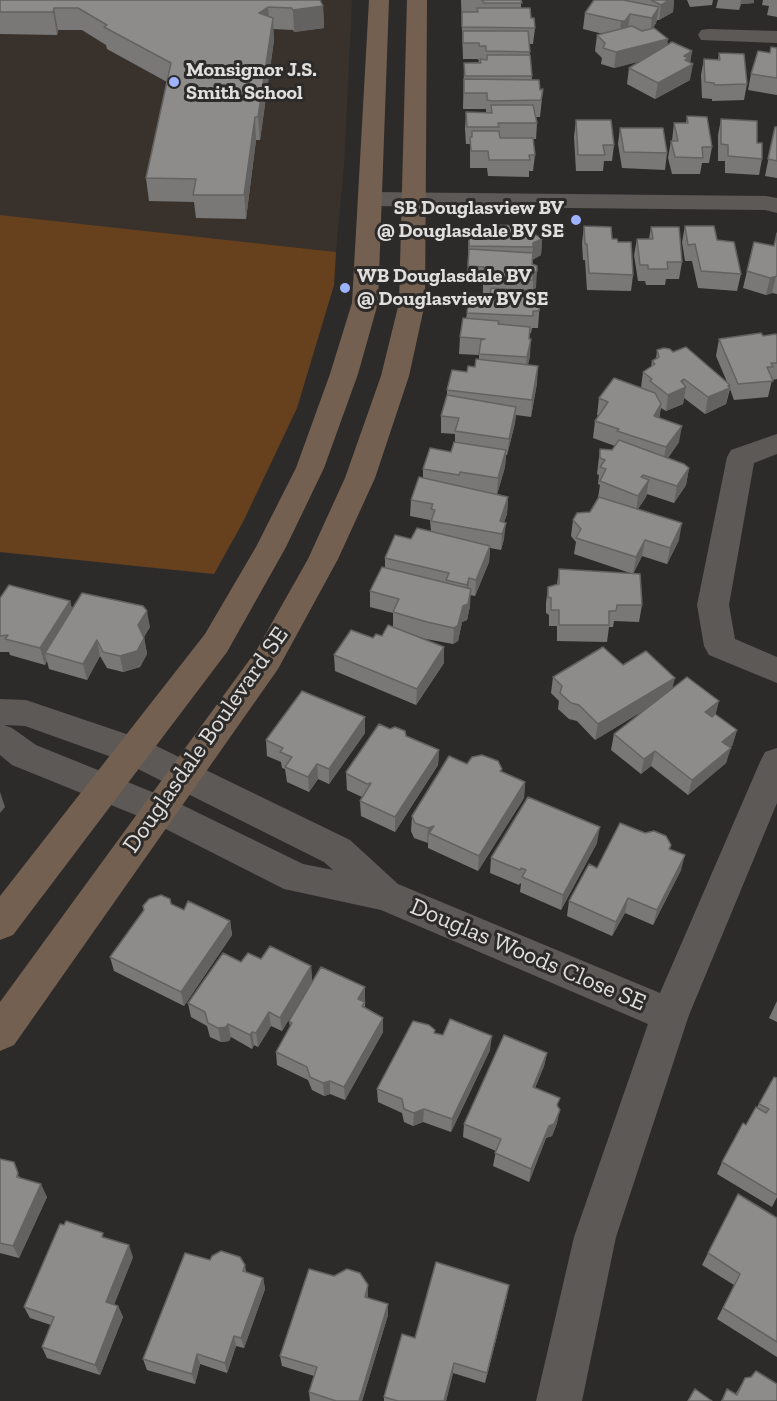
<!DOCTYPE html>
<html>
<head>
<meta charset="utf-8">
<style>
	body { margin:0 }
	canvas { display:block; background:#2d2b29 }
</style>
</head>
<body>
<canvas width="777" height="1401"></canvas>
<script>
const ctx = document.querySelector('canvas').getContext('2d');
ctx.lineJoin = 'round';
function fill(path, color) { ctx.fillStyle = color; ctx.fill(path, 'evenodd'); }
const poly = rows => new Path2D(rows.map(r => 'M' + r).join(''));
function stroke(path, color, width, dash) { ctx.strokeStyle = color; ctx.lineWidth = width; ctx.lineCap = dash ? 'butt' : 'round'; ctx.setLineDash(dash || []); ctx.stroke(path); }
function drawText(font, color, halo, rows, align = 'center') {
  ctx.font = font + ' "Zilla Slab",serif'; ctx.lineWidth = 6; ctx.setLineDash([]); ctx.textBaseline = 'middle'; ctx.strokeStyle = halo; ctx.fillStyle = color; for (const [text, x, y, turn = 0] of rows) {
    ctx.save(); ctx.translate(x, y); ctx.rotate((+turn || 0) * Math.PI / 180); ctx.textAlign = isNaN(turn) ? turn : align; if (halo) ctx.strokeText(text, 0, 0); ctx.fillText(text, 0, 0); ctx.restore();
  }
}
fill(poly([
	[0,0,352,0,344,164,336,252,0,215]
]), '#39322c');
fill(poly([
	[0,215,336,252,334,285,297,408,243,522,214,574,0,552]
]), '#67411e');
fill(poly([
	[709,29,777,31,777,43,701,40,698,35,701,30,709,29],
	[371,192,766,196,777,198,777,213,765,210,371,206,362,204,359,199,362,194,371,192],
	[777,434,777,454,754,463,729,605,735,639,777,657,777,683,709,655,704,646,697,605,727,457,731,450,777,434],
	[0,699,26,700,144,740,350,840,398,884,660,993,760,762,765,752,777,748,777,803,689,1015,616,1237,582,1401,536,1401,574,1237,648,1024,381,910,284,889,148,820,12,765,0,755,0,699],
	[4,725,25,726,120,760,324,862,333,870,303,864,172,800,36,745,12,728,4,725]
]), '#5c5957');
fill(poly([
	[369,0,389,0,378,303,358,374,324,468,286,547,227,652,13,935,0,940,0,896,205,634,256,547,296,468,330,374,352,303,369,0],
	[407,0,427,0,425,303,409,376,375,478,338,559,278,669,14,1045,0,1051,0,1002,256,651,308,559,345,478,381,376,399,303,407,0]
]), '#746050');
fill(poly([
	[0,0,323,6,324,28,294,32,293,30,273,29,274,40,260,140,256,140,246,219,196,218,194,202,149,201,146,178,167,82,107,49,106,45,82,30,58,30,57,35,0,34],
	[461,0,521,0,521,8,531,18,535,28,533,44,529,44,532,80,540,90,543,89,540,117,536,117,537,123,536,139,533,139,535,155,533,171,529,171,529,177,488,176,487,168,470,168,470,144,466,144,465,129,466,112,486,113,486,109,463,109,464,63,480,62,479,62,478,59,463,59],
	[594,0,674,0,673,12,659,20,657,20,656,23,653,28,667,45,692,51,690,63,690,80,655,99,627,84,629,68,640,61,614,68,601,64,602,58,595,51,597,35,603,34,583,29,585,13],
	[687,0,713,0,712,5,690,7],
	[718,0,754,0,754,3,741,4,739,10,716,8],
	[763,0,777,0,777,17,767,15,769,6,762,5],
	[777,48,777,95,748,90,751,74],
	[719,53,747,84,744,100,712,101,712,99,702,98,701,75,704,59,718,60],
	[687,116,712,147,709,163,702,163,700,174,672,174,668,158,671,141,672,141,674,123,686,123],
	[721,119,757,143,762,159,759,175,725,173,725,161,718,161,718,135],
	[576,120,614,145,612,161,604,161,603,171,576,171,574,137],
	[775,127,777,127,777,178,765,176],
	[620,128,667,153,665,170,622,168,618,144],
	[584,226,612,239,633,275,631,291,587,290,585,260,583,260,582,243],
	[685,226,741,274,737,291,698,288,692,261,685,261,682,242],
	[651,227,682,262,679,279,666,279,665,285,646,285,645,281,638,281,634,255,637,239,649,239],
	[469,229,533,233,542,239,541,255,532,260,536,288,533,289,534,301,540,301,538,328,532,328,531,333,530,333,530,356,528,365,537,383,531,417,516,415,515,423,507,455,506,455,505,467,497,494,508,497,507,514,504,522,504,539,501,550,490,548,489,562,475,596,470,595,470,606,467,620,462,622,458,641,453,644,426,639,408,633,444,647,444,663,416,705,335,671,334,655,373,638,382,636,393,627,393,613,370,607,370,591,385,567,385,558,411,539,431,531,430,520,410,516,411,500,423,477,423,469,451,452,455,442,455,434,441,433,441,416,447,395,447,390,467,372,475,367,479,360,479,355,459,354,460,337,466,319,467,313,483,295,483,283,467,283],
	[777,233,777,294,772,293,766,295,743,288,747,271,774,246],
	[763,336,777,336,777,379,772,380,768,397,734,400,730,389,726,404,705,414,684,398,683,404,666,411,661,408,659,418,679,442,668,458,689,468,686,485,674,503,647,494,646,497,637,510,679,540,667,564,642,556,633,574,574,554,576,542,571,536,573,520,590,512,598,498,600,485,598,484,599,475,597,474,600,449,612,450,615,446,593,438,595,421,599,416,597,415,599,398,641,388,643,372,651,367,652,361,656,359,657,350,673,352,727,382,716,356,719,339],
	[559,569,642,605,639,622,614,621,613,627,609,627,607,642,557,641,557,626,549,626,549,615,546,613,546,603,548,587,557,584],
	[0,598,70,601,72,609,150,627,144,637,147,654,140,667,123,672,107,668,100,656,87,680,49,669,47,661,45,665,10,655,9,652,0,652],
	[623,665,672,688,715,714,737,730,732,746,730,747,726,763,688,795,651,766,641,774,611,750,614,734,646,709,595,740,577,721,569,719,558,709,559,701,551,693,553,677],
	[365,733,329,784,318,779,309,792,287,782,285,769,282,768,281,762,267,756,266,740],
	[406,736,439,750,438,765,395,832,361,816,360,801,362,797,347,790,346,772],
	[467,764,502,769,501,772,525,782,524,798,478,871,428,848,428,843,414,838,411,831,412,816],
	[597,843,561,910,520,892,521,884,520,883,519,885,490,873,491,858],
	[671,845,670,849,681,870,653,925,625,913,612,936,567,916,569,901,597,868],
	[171,904,184,910,230,921,232,935,184,1006,114,971,110,957],
	[261,959,311,966,312,981,282,1031,271,1026,258,1047,254,1045,252,1049,231,1037,229,1041,221,1042,210,1037,207,1026,191,1017,188,1003,241,962],
	[365,1001,365,1008,383,1018,383,1032,345,1100,330,1094,324,1096,312,1090,308,1080,277,1065,276,1052,290,1027,289,1021],
	[777,1001,777,1022,769,1018],
	[435,1033,490,1050,451,1132,423,1122,413,1126,404,1122,402,1113,378,1102,377,1089],
	[547,1053,544,1066,535,1088,558,1107,557,1123,552,1136,546,1138,529,1182,493,1166,496,1151,463,1137,464,1124],
	[777,1078,777,1197,772,1207,717,1174,722,1162,759,1104],
	[0,1159,21,1178,47,1197,19,1258,0,1253],
	[777,1218,777,1357,717,1319,734,1285,702,1265,708,1253],
	[105,1238,133,1257,114,1304,118,1306,123,1317,100,1375,47,1358,42,1347,51,1325,30,1318,24,1307],
	[210,1260,245,1265,246,1272,263,1278,265,1289,244,1348,236,1346,227,1373,200,1364,195,1384,147,1370,143,1359],
	[368,1296,368,1298,388,1315,362,1401,310,1401,309,1392,314,1376,282,1366,280,1356],
	[507,1296,485,1383,453,1373,446,1401,384,1401,384,1397,415,1338],
	[745,1378,777,1401,721,1401,727,1389,735,1395]
]), '#7a7877');
fill(poly([
	[669,0,674,0,673,12,659,20,661,5],
	[741,0,754,0,754,3,741,4,739,10],
	[323,6,324,28,294,32,293,10],
	[268,7,270,29,259,13],
	[659,7,656,23,650,34,652,18],
	[54,8,58,30,57,35,53,12],
	[630,14,628,29,619,37,621,21],
	[273,18,274,40,260,140,258,117],
	[668,39,666,55,614,68,616,52],
	[692,51,689,65,693,64,690,80,655,99,658,83,684,56],
	[255,117,256,140,246,219,244,195],
	[542,239,541,255,532,260,533,243],
	[537,271,536,288,533,289,533,273],
	[776,276,772,293,766,295,770,278],
	[530,327,528,354,531,339,530,356,525,374],
	[538,366,537,383,531,417,532,400],
	[684,379,682,389,686,387,683,404,666,411,668,395,681,381],
	[730,385,726,404,705,414,708,397],
	[661,404,659,421,654,416],
	[516,407,515,423,507,455,509,439],
	[682,426,679,442,663,464,666,447],
	[506,450,505,467,497,495,498,478],
	[689,468,686,485,674,503,677,486],
	[649,480,646,497,636,512,638,496],
	[508,497,507,514,500,534,500,521],
	[506,523,504,539,501,550,502,534],
	[682,523,679,540,667,564,670,548],
	[645,540,642,556,633,574,636,557],
	[490,546,489,562,475,596,476,580],
	[469,578,468,594,466,601,467,585],
	[471,589,470,606,467,620,462,622,458,641,453,644,454,628],
	[70,601,74,618,45,653,47,661,45,665,40,648],
	[147,611,150,627,141,641,138,625],
	[144,638,147,654,140,667,123,672,120,656],
	[97,640,100,656,87,680,83,664],
	[444,647,444,663,416,705,417,689],
	[675,678,671,694,595,740,598,724],
	[719,701,715,717,701,728,705,712],
	[365,717,365,733,329,784,329,769],
	[737,730,732,746,718,757,722,742],
	[731,748,726,763,688,795,692,780],
	[439,750,438,765,395,832,395,817],
	[655,751,651,766,641,774,644,759],
	[317,764,318,779,309,792,308,777],
	[525,782,524,798,478,871,479,856],
	[0,792,5,807,0,813],
	[434,826,429,833,428,843,427,843,428,828],
	[600,827,597,843,561,910,563,895],
	[685,855,681,870,653,925,657,910],
	[628,898,625,913,612,936,616,922],
	[230,921,232,935,184,1006,181,992],
	[311,966,312,981,282,1031,280,1018],
	[365,987,365,1001,358,1013,358,999],
	[269,1012,271,1026,258,1047,256,1033],
	[383,1018,383,1032,345,1100,344,1087],
	[228,1024,231,1037,229,1041,221,1042,218,1028],
	[252,1032,254,1045,252,1049,250,1035],
	[492,1036,490,1050,451,1132,452,1119],
	[547,1053,544,1066,530,1100,533,1087],
	[330,1081,330,1094,324,1096,323,1083],
	[424,1109,423,1122,413,1126,414,1113],
	[560,1110,557,1123,552,1136,546,1138,529,1182,531,1169,549,1126],
	[41,1184,47,1197,19,1258,13,1246],
	[129,1245,133,1257,111,1313,106,1302],
	[263,1278,265,1289,244,1348,241,1338],
	[368,1285,368,1296,365,1307,365,1297],
	[509,1285,507,1296,485,1383,487,1373],
	[388,1304,388,1315,362,1401,359,1401],
	[118,1306,123,1317,100,1375,95,1365],
	[234,1336,236,1346,227,1373,225,1363],
	[197,1354,200,1364,195,1384,192,1374],
	[454,1363,453,1373,446,1401,444,1401]
]), '#636261');
const building = poly([
	[0,0,320,0,323,6,293,10,292,8,268,7,259,13,273,18,258,117,255,117,244,195,193,195,196,179,146,178,171,63,104,27,107,25,78,8,54,8,53,12,0,12,0,0],
	[482,0,521,0,522,3,484,3,482,0],
	[594,0,623,0,659,7,652,18,630,14,625,21,621,21,585,13,594,0],
	[651,0,669,0,661,5,651,0],
	[477,8,530,8,531,18,534,18,535,28,462,27,462,12,478,12,477,8],
	[632,26,642,31,654,28,668,39,616,52,603,48,605,43,597,35,632,26],
	[463,31,528,31,530,52,486,51,486,46,479,46,479,43,463,43,463,31],
	[672,42,692,51,684,56,689,58,685,60,693,64,658,83,629,68,672,42],
	[771,47,777,48,777,78,751,74,758,51,770,53,771,47],
	[719,53,744,54,747,84,715,85,714,83,705,82,704,59,720,60,719,53],
	[487,55,530,55,532,76,465,76,464,63,481,63,480,59,487,60,487,55],
	[464,79,539,80,540,90,543,89,541,100,493,101,487,100,487,93,464,93,464,79],
	[491,105,533,105,537,123,498,123,499,127,467,127,466,112,492,113,491,105],
	[687,116,707,117,712,147,702,147,703,158,675,157,671,141,678,141,674,123,688,123,687,116],
	[721,119,757,121,757,143,762,143,762,159,728,156,728,145,721,144,721,119],
	[576,120,611,120,614,145,603,145,605,155,578,155,576,120],
	[775,127,777,127,777,161,768,159,775,127],
	[620,128,663,128,667,153,624,152,620,128],
	[472,131,499,131,500,138,533,138,535,155,529,155,530,160,489,160,488,151,471,151,470,137,472,137,472,131],
	[490,225,533,226,533,233,542,239,533,243,533,247,469,246,469,229,490,230,490,225],
	[584,226,611,227,612,239,617,239,618,242,631,242,633,275,589,273,587,244,585,244,584,226],
	[685,226,714,226,717,240,734,242,741,274,701,271,695,244,688,245,685,226],
	[651,227,679,227,682,262,667,262,668,269,648,269,648,265,640,265,637,239,653,239,651,227],
	[777,233,777,276,770,278,747,271,754,242,774,246,777,233],
	[469,249,533,253,532,264,537,266,537,271,533,273,533,280,484,280,484,267,468,266,469,249],
	[491,288,535,291,534,301,540,301,539,311,533,311,533,316,467,313,469,294,490,295,491,288],
	[463,318,499,321,498,324,530,327,529,339,531,339,527,357,479,354,481,340,485,339,460,337,463,318],
	[761,333,763,336,776,334,777,336,777,363,771,363,773,367,767,367,773,381,738,384,719,339,761,333],
	[686,347,730,385,728,386,730,388,708,397,684,379,681,381,686,387,668,395,650,381,652,379,643,372,655,364,652,361,659,357,657,350,664,348,670,349,673,352,686,347],
	[476,359,538,366,532,400,447,390,452,370,467,372,468,366,475,367,476,359],
	[614,378,655,393,661,404,654,416,682,426,666,447,617,431,619,429,595,421,608,402,599,398,614,378],
	[447,395,516,407,509,439,455,431,459,418,441,416,447,395],
	[619,440,684,464,689,468,677,486,643,475,641,477,649,480,638,496,600,481,606,469,600,467,605,460,600,458,600,449,612,450,619,440],
	[454,442,506,450,498,478,460,472,459,475,423,469,430,448,451,452,454,442],
	[419,477,508,497,500,521,506,523,502,534,431,521,435,510,431,509,433,504,411,500,419,477],
	[599,497,682,523,670,548,645,540,636,557,576,538,581,529,573,520,577,513,590,512,599,497],
	[417,528,490,546,476,580,469,578,467,585,446,580,449,573,385,558,395,535,411,539,417,528],
	[382,567,471,589,468,604,463,606,458,625,454,628,427,622,393,612,399,599,370,591,382,567],
	[559,569,640,574,642,605,617,605,616,611,609,611,609,625,559,625,559,610,551,610,551,598,548,597,548,587,559,584,559,569],
	[9,585,70,601,40,648,5,639,8,635,0,636,0,598,9,585],
	[82,593,143,606,147,611,138,625,144,638,137,651,120,656,103,652,97,640,83,664,45,653,82,593],
	[388,625,444,647,417,689,334,655,351,630,373,638,376,634,382,636,388,625],
	[603,647,623,665,646,651,675,678,598,724,579,705,571,703,560,693,562,686,553,677,603,647],
	[687,677,719,701,705,712,712,717,715,714,737,730,722,742,731,748,692,780,655,751,644,759,614,734,687,677],
	[302,691,365,717,329,769,317,764,308,777,285,767,292,757,280,752,283,748,266,740,302,691],
	[379,724,390,729,395,727,405,731,406,736,439,750,395,817,360,801,371,783,367,784,347,774,346,772,379,724],
	[482,755,498,761,502,769,500,771,525,782,479,856,429,833,434,826,428,828,415,823,412,816,449,756,467,764,472,757,482,755],
	[528,797,600,827,563,895,522,877,526,870,521,868,520,870,491,858,528,797],
	[620,823,645,833,654,831,666,836,671,845,669,849,685,855,657,910,628,898,616,922,569,901,589,864,597,868,620,823],
	[161,895,170,899,171,904,184,910,188,901,230,921,181,992,110,957,144,910,143,906,149,899,161,895],
	[270,946,311,966,280,1018,269,1012,256,1033,252,1032,250,1035,228,1024,226,1027,218,1028,208,1023,205,1012,188,1003,223,953,241,962,248,953,261,959,270,946],
	[321,967,365,987,358,999,365,1002,362,1006,383,1018,344,1087,330,1081,323,1083,310,1077,307,1067,276,1052,292,1023,289,1021,321,967],
	[450,1019,492,1036,452,1119,424,1109,414,1113,404,1109,402,1099,377,1089,413,1021,429,1025,435,1030,434,1033,443,1035,450,1019],
	[504,1035,547,1053,533,1087,560,1098,557,1105,560,1110,554,1124,549,1126,531,1169,495,1153,501,1139,464,1124,504,1035],
	[774,1077,777,1078,777,1195,722,1162,743,1123,746,1125,756,1107,766,1113,769,1109,759,1104,774,1077],
	[0,1159,14,1162,18,1173,17,1177,41,1184,13,1246,0,1243,0,1159],
	[738,1194,777,1218,777,1342,723,1308,740,1274,708,1253,738,1194],
	[66,1221,103,1233,102,1237,129,1245,106,1302,118,1306,95,1365,42,1347,54,1317,24,1307,60,1224,64,1225,66,1221],
	[221,1251,240,1257,245,1265,243,1271,263,1278,241,1338,234,1336,225,1363,197,1354,192,1374,143,1359,185,1253,210,1260,212,1256,221,1251],
	[436,1262,509,1285,487,1373,454,1363,444,1401,398,1401,384,1397,402,1334,415,1338,436,1262],
	[309,1269,334,1276,347,1269,360,1273,368,1285,365,1297,388,1304,359,1401,336,1401,309,1392,317,1367,280,1356,309,1269],
	[756,1371,777,1384,777,1401,722,1401,727,1389,737,1395,745,1378,751,1377,756,1371],
	[695,1389,712,1401,688,1401,695,1389]
]);
fill(building, '#8e8c8a');
stroke(building, '#636261', 1.5);
for (const [x, y, r, color] of [
	[174,82,6,"#9eb3fd"],
	[576,220,6,"#9eb3fd"],
	[345,288,6,"#9eb3fd"]
]) { const dot = new Path2D(); dot.arc(x, y, r, 0, 2 * Math.PI); ctx.fillStyle = color; ctx.fill(dot); stroke(dot, '#2d2b29', 2); }
drawText('bold 20px', '#e0dfde', '#2d2b29', [
	["Monsignor J.S.",186,70],
	["Smith School",186,93],
	["SB Douglasview BV",564,208,"right"],
	["@ Douglasdale BV SE",564,231,"right"],
	["WB Douglasdale BV",357,276],
	["@ Douglasview BV SE",357,299]
], 'left');
drawText('24px', '#e0dfde', '#2d2b29', [
	["Douglasdale Boulevard SE",206,740,-55],
	["Douglas Woods Close SE",528,955,23]
]);
</script>
</body>
</html>
